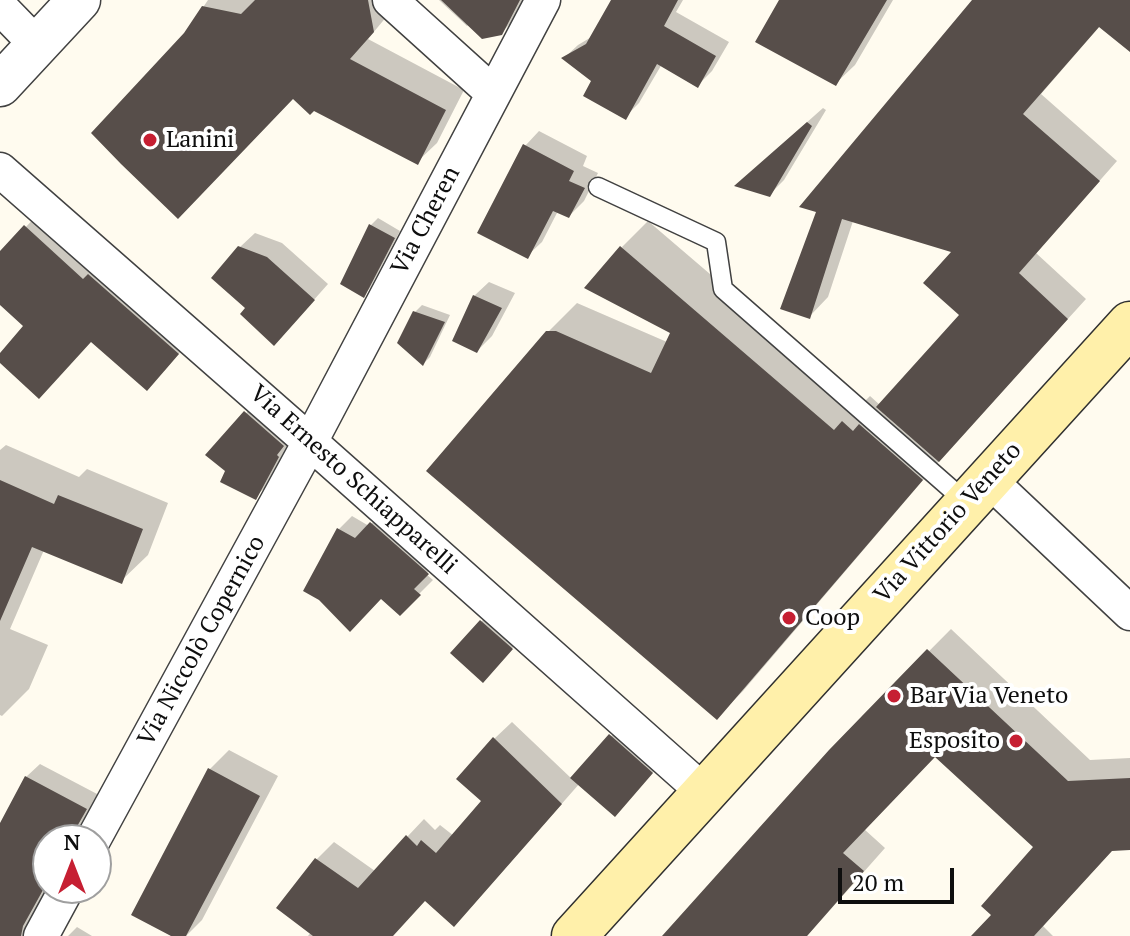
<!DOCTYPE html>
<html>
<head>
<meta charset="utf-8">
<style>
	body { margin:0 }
	#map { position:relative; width:1130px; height:936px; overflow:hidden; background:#fffbef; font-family:"PT Serif",serif }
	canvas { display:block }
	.north { position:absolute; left:32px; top:824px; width:80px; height:80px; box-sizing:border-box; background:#fff; border:2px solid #9f9f9f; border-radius:50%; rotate:0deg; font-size:22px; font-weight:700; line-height:32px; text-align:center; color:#0e0e0e }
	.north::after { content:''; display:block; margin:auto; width:28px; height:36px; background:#c61f32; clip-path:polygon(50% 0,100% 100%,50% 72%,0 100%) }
	.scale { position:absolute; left:838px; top:868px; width:116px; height:36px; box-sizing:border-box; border:4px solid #0e0e0e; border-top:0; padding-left:10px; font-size:24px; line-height:28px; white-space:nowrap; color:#0e0e0e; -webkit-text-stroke:6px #fff; paint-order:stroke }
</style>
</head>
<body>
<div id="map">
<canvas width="1130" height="936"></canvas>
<div class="north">N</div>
<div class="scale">20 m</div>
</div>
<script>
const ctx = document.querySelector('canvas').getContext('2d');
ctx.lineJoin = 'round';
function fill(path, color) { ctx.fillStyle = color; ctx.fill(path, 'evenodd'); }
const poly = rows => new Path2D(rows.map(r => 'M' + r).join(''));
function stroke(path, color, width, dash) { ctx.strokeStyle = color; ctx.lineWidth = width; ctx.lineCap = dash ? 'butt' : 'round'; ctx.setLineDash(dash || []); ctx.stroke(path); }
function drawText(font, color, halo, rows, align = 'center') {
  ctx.font = font + ' "PT Serif",serif'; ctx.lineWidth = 8; ctx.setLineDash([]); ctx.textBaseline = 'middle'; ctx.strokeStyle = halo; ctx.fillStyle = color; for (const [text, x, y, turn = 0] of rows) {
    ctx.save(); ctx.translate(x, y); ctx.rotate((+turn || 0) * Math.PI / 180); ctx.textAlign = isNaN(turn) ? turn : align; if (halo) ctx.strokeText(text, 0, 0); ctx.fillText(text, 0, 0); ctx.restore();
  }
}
fill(poly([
	[208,0,390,0,392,10,368,39,464,90,437,143,417,162,293,96,185,34],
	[439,0,528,0,521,13,501,33,469,24,467,26],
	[613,0,683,0,676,12,729,42,712,71,698,85,662,64,639,103,625,117,593,81,564,58,578,45,593,36],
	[781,0,893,0,855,65,835,84],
	[975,0,1130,0,1130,49,1100,26,1041,94,1117,161,1036,253,1086,299,947,452,743,691,717,717,429,471,550,330,577,303,667,342,672,332,622,247,648,221,862,404,870,396,880,405,961,315,955,251,853,221,828,297,809,317,782,307],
	[823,108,826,110,784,180,769,195,751,172],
	[539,131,587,156,583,166,598,173,584,201,569,216,558,211,542,242,527,256,525,146],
	[43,209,195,335,164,371,91,341,0,360,0,356,26,326,0,302,0,254],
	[378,218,400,231,370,288,363,295,371,225],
	[255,233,282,243,328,284,288,329,248,308,240,247],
	[489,282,515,293,492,336,477,351,474,296],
	[422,305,450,315,430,357,423,364,415,312],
	[260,398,292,441,270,483,255,497,208,455],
	[6,445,79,477,87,469,168,503,148,555,121,581,44,550,10,629,48,645,29,689,2,716,0,715,0,450],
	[385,510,441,559,426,574,433,580,400,613,339,529,352,516,369,526],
	[495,607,525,634,496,666,452,653],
	[951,629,1090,760,1130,758,1130,848,1113,849,1043,926,1053,936,974,936,994,914,1036,847,935,755,864,829,885,848,807,936,666,936,830,751],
	[625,721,666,758,629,799,580,783,471,907,426,899,392,936,308,936,311,932,317,859,334,842,375,871,424,819,435,830,440,825,454,836,484,801,494,739,512,722,572,779],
	[229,750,278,776,202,920,186,936,176,936,209,770],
	[40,764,99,795,84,840,48,840,48,888,40,936,0,936,0,827,26,777],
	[77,927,92,936,68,936]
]), '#0003');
fill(poly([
	[255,0,368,0,374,32,350,59,446,110,418,165,314,111,310,115,293,99,178,219,121,164,91,133,184,33,202,6,241,14],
	[441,0,520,0,502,35,482,39],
	[611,0,678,0,664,26,716,56,698,88,657,64,626,120,583,96,591,81,561,58,586,44],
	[779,0,887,0,836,86,755,42],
	[972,0,1130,0,1130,52,1099,27,1023,114,1100,181,1019,273,1068,319,939,462,876,407,959,315,923,283,951,252,842,219,810,319,780,309,816,212,799,207],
	[807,122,812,126,770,197,734,186],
	[523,144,574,171,569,181,585,188,569,218,553,211,528,259,477,233],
	[369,224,395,238,364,298,340,284],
	[24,225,83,279,88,274,179,354,147,391,91,342,39,399,0,363,0,353,23,326,0,305,0,251],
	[238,246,267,257,315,300,274,346,240,314,245,308,211,278],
	[620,246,834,430,842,421,853,431,859,424,923,480,717,720,426,471,546,331,556,331,651,373,670,333,584,288],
	[473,295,502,308,477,353,452,341],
	[413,311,445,322,423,366,397,343],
	[244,411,284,446,277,455,279,457,256,500,220,482,225,471,205,455],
	[0,480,54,504,58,495,143,529,122,584,32,547,0,621],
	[370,522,429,574,414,589,421,595,400,616,381,599,350,632,319,600,303,591,337,528,355,538],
	[480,620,513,649,483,683,450,653],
	[927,649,1068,781,1130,778,1130,850,1112,851,1034,936,971,936,991,915,981,906,1033,847,935,757,843,853,864,871,807,936,662,936,829,750],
	[609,734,653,773,615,817,570,778],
	[493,737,562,804,454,927,425,901,393,936,313,936,276,908,315,858,358,888,406,835,417,846,421,840,436,853,481,801,456,779],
	[208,768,260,796,186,936,171,936,131,915],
	[25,776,87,809,75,830,73,840,48,840,48,881,23,926,21,936,0,936,0,823]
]), '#574e4a');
const service = poly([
	[598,187,716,242,723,289,966,502]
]);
const minor = poly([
	[390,0,493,93],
	[0,7,37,45],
	[0,170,310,442,704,792],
	[988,479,1130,613],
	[93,840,310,442,543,0],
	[41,936,67,888]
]);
const tertiary = poly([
	[0,85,79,0]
]);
const secondary = poly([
	[574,936,1130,324]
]);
stroke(service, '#414141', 21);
stroke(minor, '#414141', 37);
stroke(tertiary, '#414141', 45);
stroke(secondary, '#303030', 47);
stroke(service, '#fff', 18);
stroke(minor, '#fff', 34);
stroke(tertiary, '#fff', 42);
stroke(secondary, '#fff0aa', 44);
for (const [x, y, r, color] of [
	[150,140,8,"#c61f32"],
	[789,618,8,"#c61f32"],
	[894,696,8,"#c61f32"],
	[1016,741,8,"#c61f32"]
]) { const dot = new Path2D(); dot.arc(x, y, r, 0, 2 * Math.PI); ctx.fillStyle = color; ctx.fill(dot); stroke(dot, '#fff', 3); }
drawText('24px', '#0e0e0e', '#fff', [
	["Lanini",166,140],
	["Coop",805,618],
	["Bar Via Veneto",910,696],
	["Esposito",1000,741,"right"]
], 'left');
drawText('24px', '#0e0e0e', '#fff', [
	["Via Cheren",426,221,-62],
	["Via Ernesto Schiapparelli",353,480,42],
	["Via Vittorio Veneto",948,523,-48],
	["Via Niccolò Copernico",202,641,-61]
]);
</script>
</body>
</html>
